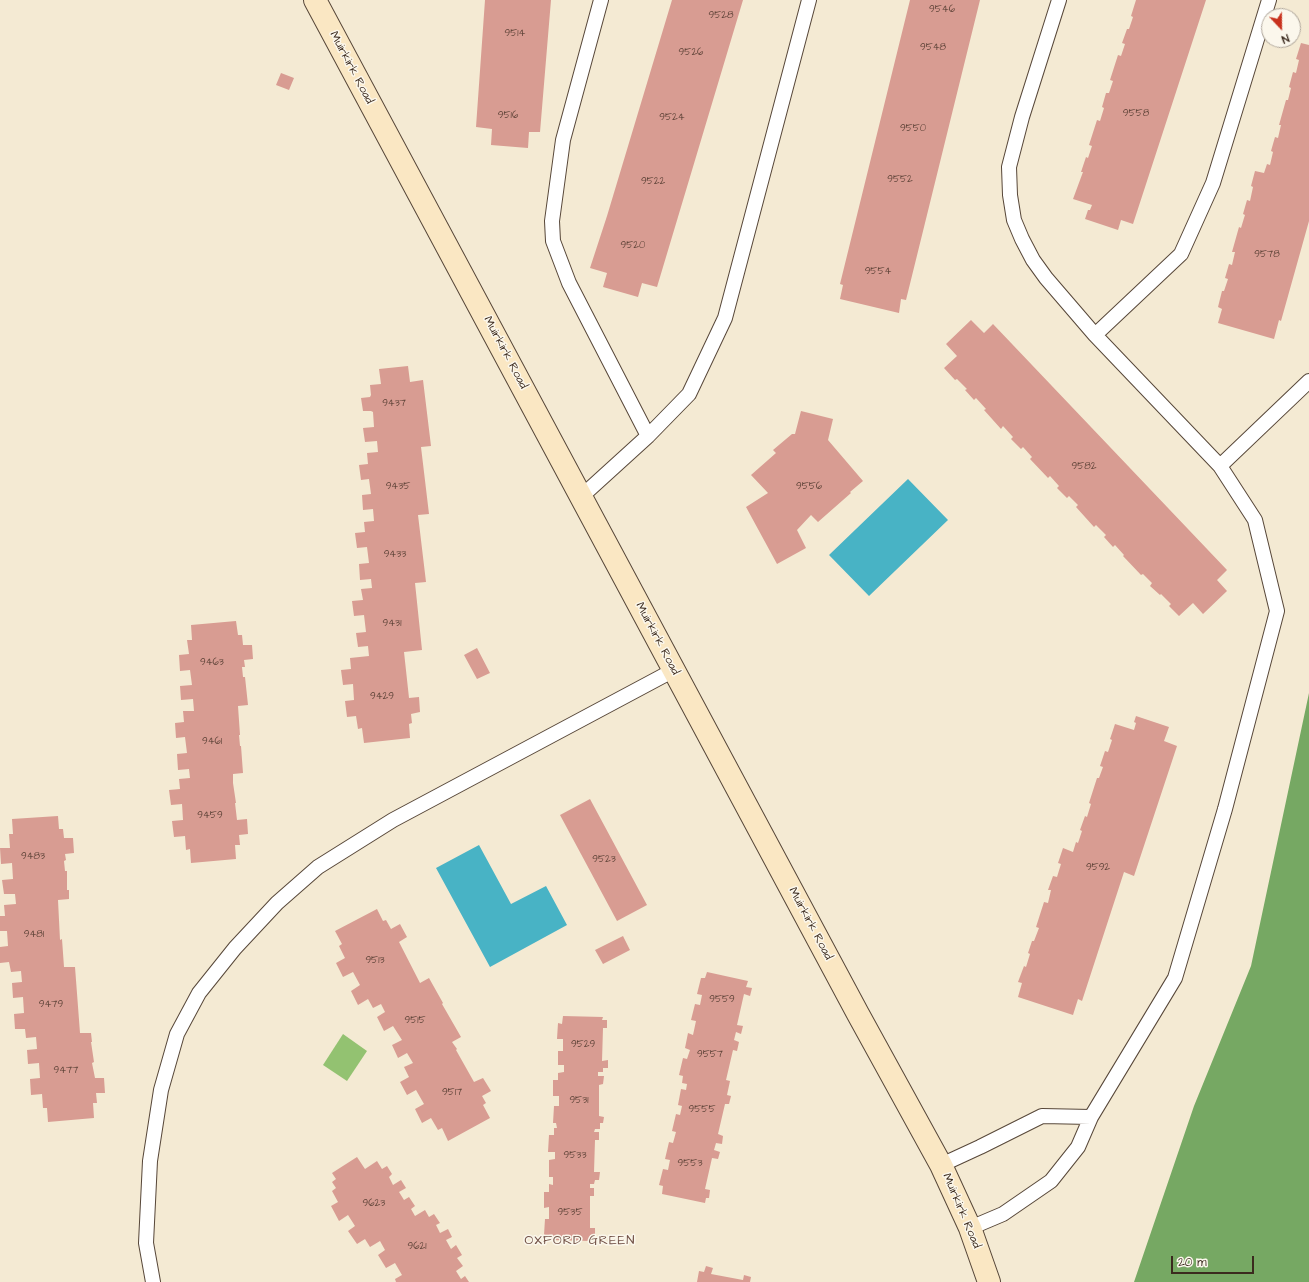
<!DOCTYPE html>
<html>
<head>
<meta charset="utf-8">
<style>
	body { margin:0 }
	#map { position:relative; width:1309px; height:1282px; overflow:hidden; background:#f4ead3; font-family:"Architects Daughter",sans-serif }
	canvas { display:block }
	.north { position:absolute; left:1261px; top:8px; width:40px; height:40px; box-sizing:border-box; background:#fbf7ec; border:1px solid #aea59a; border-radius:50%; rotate:158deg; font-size:11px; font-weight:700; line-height:16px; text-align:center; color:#3b2a1e }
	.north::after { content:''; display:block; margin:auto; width:14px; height:18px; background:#c8321e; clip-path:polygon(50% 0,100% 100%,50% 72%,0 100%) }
	.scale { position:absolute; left:1171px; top:1256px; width:83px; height:18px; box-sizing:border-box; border:2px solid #3b2a1e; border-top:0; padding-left:5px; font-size:12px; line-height:14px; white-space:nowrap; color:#3b2a1e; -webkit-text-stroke:3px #fbf7ec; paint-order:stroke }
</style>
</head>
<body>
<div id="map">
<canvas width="1309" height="1282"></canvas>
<div class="north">N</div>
<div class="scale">20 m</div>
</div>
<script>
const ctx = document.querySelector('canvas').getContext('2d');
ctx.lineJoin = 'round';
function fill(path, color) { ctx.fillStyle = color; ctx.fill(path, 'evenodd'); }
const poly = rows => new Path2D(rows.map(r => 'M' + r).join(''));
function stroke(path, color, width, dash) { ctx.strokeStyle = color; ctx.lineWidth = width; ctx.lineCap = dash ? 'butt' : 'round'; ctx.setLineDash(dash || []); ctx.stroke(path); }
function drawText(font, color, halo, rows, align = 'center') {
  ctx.font = font + ' "Architects Daughter",sans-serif'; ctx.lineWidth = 3; ctx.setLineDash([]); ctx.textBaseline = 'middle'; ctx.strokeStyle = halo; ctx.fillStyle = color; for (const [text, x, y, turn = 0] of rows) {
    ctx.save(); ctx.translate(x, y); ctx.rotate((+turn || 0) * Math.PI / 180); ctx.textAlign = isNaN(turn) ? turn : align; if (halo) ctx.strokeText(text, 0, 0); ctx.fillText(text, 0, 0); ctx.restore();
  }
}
fill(poly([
	[343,1034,367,1051,347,1081,323,1065]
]), '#93c271');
fill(poly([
	[1309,693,1309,1282,1134,1282,1194,1106,1251,966]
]), '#76a863');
fill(poly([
	[908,479,948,520,869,596,829,555],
	[479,845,511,904,546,886,567,925,490,967,436,868]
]), '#48b3c5');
fill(poly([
	[485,0,551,0,540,132,529,132,528,148,491,145,492,129,476,127],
	[672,0,743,0,657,287,642,283,638,297,603,287,607,273,590,268,607,216],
	[910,0,980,0,906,300,901,299,899,313,840,299,843,285,840,284],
	[1136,0,1206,0,1133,224,1121,220,1118,230,1085,219,1088,210,1090,210,1092,205,1073,199,1083,172,1081,172,1086,157,1088,158,1092,146,1089,145,1097,120,1100,121,1104,108,1102,107,1106,93,1109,93,1113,81,1110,80,1118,55,1121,56,1125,44,1122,43,1127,29,1129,29,1133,17,1131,16],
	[1301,43,1309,45,1309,221,1281,321,1279,320,1274,339,1218,323,1222,309,1218,307,1222,291,1224,291,1228,279,1225,278,1229,264,1232,265,1235,252,1232,252,1239,227,1241,228,1244,218,1245,215,1243,214,1247,200,1250,201,1253,187,1251,186,1255,171,1264,173,1267,164,1270,165,1273,152,1271,151,1275,137,1278,138,1281,125,1279,125,1286,100,1288,100,1291,88,1289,87,1293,72,1296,73,1299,60,1296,59],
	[281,73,294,78,289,90,276,85],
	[971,320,984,333,993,324,1227,570,1217,580,1227,591,1203,614,1193,603,1179,616,1169,606,1171,604,1161,594,1160,595,1150,586,1152,583,1143,574,1141,575,1123,556,1124,555,1115,545,1113,547,1104,537,1106,535,1096,525,1094,527,1076,507,1078,505,1069,496,1067,498,1057,488,1059,486,1050,476,1048,478,1030,459,1032,457,1023,447,1021,449,1011,439,1013,437,1003,426,1001,429,984,410,986,409,976,398,974,400,965,390,967,389,957,379,955,380,944,368,957,356,946,344],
	[408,366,410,382,423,380,431,446,421,447,429,514,418,515,426,582,415,583,422,650,404,652,409,698,419,697,420,712,411,714,412,723,409,724,410,738,364,743,362,728,358,729,356,716,347,717,345,701,354,700,353,684,343,685,341,670,351,669,350,658,369,656,368,646,358,647,356,633,366,632,364,615,354,616,352,601,363,600,361,589,372,588,371,579,360,580,359,564,369,563,367,547,357,548,355,533,365,532,364,522,374,521,373,509,363,510,362,495,371,494,369,479,361,480,359,465,368,464,367,453,378,452,377,441,365,442,363,428,374,427,373,412,371,411,363,411,361,398,370,397,371,395,370,385,381,384,379,369],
	[801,411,833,419,828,440,863,481,850,492,851,493,818,522,811,515,797,530,806,548,777,564,746,507,768,493,751,475,776,453,773,450,792,434,795,434],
	[236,621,238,635,242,635,243,645,252,645,253,659,244,660,245,667,242,667,243,677,245,677,248,705,238,706,240,735,239,735,240,746,241,746,243,773,233,774,233,783,236,803,235,803,237,820,247,819,248,834,239,835,240,845,235,845,236,859,191,863,190,849,186,850,185,836,174,837,172,821,183,820,182,804,171,805,169,790,180,789,179,779,190,778,189,769,178,770,177,754,187,753,185,737,176,738,175,723,184,722,183,711,194,711,193,699,181,700,180,686,192,685,190,670,180,671,179,655,189,654,187,640,192,640,191,625],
	[477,648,490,673,477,679,464,655],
	[1136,716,1169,727,1164,741,1177,746,1134,876,1124,872,1082,1001,1078,999,1073,1015,1018,997,1022,983,1018,982,1024,966,1026,967,1030,954,1028,953,1032,941,1034,941,1039,928,1036,927,1044,902,1048,903,1051,890,1048,890,1053,876,1057,877,1061,864,1058,863,1063,848,1073,852,1076,842,1078,843,1082,831,1080,830,1085,816,1087,817,1091,804,1089,803,1097,778,1099,778,1103,767,1100,766,1105,751,1108,752,1112,740,1110,739,1115,724,1134,730,1136,723,1134,722],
	[590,799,647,905,617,921,560,815],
	[58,816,59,829,63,829,64,838,73,838,74,853,65,854,66,860,64,861,65,871,67,871,67,890,69,890,69,899,58,900,60,940,62,939,64,967,75,967,80,1033,91,1033,92,1042,91,1042,94,1062,92,1063,95,1078,104,1078,105,1093,96,1093,97,1103,93,1103,94,1118,48,1122,47,1108,43,1108,42,1094,31,1095,30,1079,40,1078,39,1063,28,1064,27,1050,37,1049,36,1037,26,1038,25,1029,15,1029,14,1014,24,1013,23,997,13,998,12,983,22,982,21,971,11,972,9,962,0,963,0,947,8,946,7,931,0,931,0,916,5,916,4,905,16,904,15,894,4,894,2,880,13,879,12,863,1,864,0,848,10,848,9,834,13,834,12,819],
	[377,909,383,921,386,920,391,929,400,924,407,937,399,942,420,983,429,978,443,1003,442,1004,461,1037,452,1042,457,1049,456,1050,474,1082,483,1078,491,1091,482,1096,486,1103,483,1105,490,1118,448,1141,442,1128,438,1130,431,1118,422,1123,415,1109,424,1104,416,1090,407,1095,400,1082,409,1077,404,1067,413,1063,407,1053,398,1058,392,1045,402,1040,393,1026,384,1031,377,1017,385,1012,381,1004,373,1008,368,999,358,1005,351,991,360,985,353,972,343,977,336,963,345,958,339,946,342,944,335,931],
	[623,936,630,950,603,964,595,950],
	[707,972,748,981,746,987,752,988,750,996,744,994,737,1025,743,1026,741,1034,736,1032,734,1040,739,1042,737,1051,733,1050,726,1080,730,1081,727,1095,731,1096,729,1104,725,1104,718,1134,723,1136,722,1144,716,1143,714,1150,720,1152,718,1159,712,1158,705,1189,710,1190,709,1198,706,1198,705,1203,662,1194,663,1186,659,1185,663,1169,668,1170,670,1160,665,1159,669,1142,673,1143,676,1132,672,1131,676,1114,680,1115,682,1106,678,1105,681,1089,686,1090,687,1084,682,1083,683,1076,679,1075,683,1058,687,1059,690,1050,685,1048,688,1033,693,1035,696,1021,691,1020,695,1004,700,1005,702,995,697,994,701,978,705,978],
	[563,1016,603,1017,602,1020,607,1020,607,1028,603,1028,602,1061,608,1060,608,1068,603,1068,603,1072,598,1072,598,1076,604,1076,603,1084,599,1085,599,1116,604,1117,603,1123,600,1123,600,1129,595,1129,594,1132,599,1132,599,1140,595,1140,594,1172,600,1172,599,1180,595,1180,594,1184,590,1184,590,1188,594,1188,594,1196,590,1196,590,1228,595,1228,595,1235,590,1235,590,1241,550,1240,550,1235,544,1235,545,1219,549,1219,549,1207,544,1208,544,1192,549,1192,549,1184,553,1185,553,1177,549,1177,549,1160,555,1159,555,1152,548,1152,549,1135,554,1135,554,1128,557,1128,556,1123,553,1123,554,1106,559,1106,559,1096,553,1096,553,1080,558,1080,558,1073,564,1072,564,1065,558,1065,558,1051,563,1051,563,1039,557,1039,558,1023,562,1024],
	[357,1157,365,1169,377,1161,382,1169,387,1166,392,1174,389,1177,393,1185,401,1180,406,1188,399,1192,404,1200,409,1197,415,1206,411,1209,415,1216,425,1210,429,1217,434,1214,440,1223,436,1225,440,1233,448,1229,452,1237,446,1240,451,1249,456,1245,462,1255,457,1258,463,1266,456,1271,461,1279,465,1276,469,1282,396,1282,395,1279,402,1275,395,1263,386,1268,378,1255,385,1250,380,1241,370,1247,365,1239,357,1244,348,1231,355,1226,348,1215,339,1221,331,1206,338,1202,332,1191,336,1188,332,1182,336,1179,332,1173],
	[706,1266,713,1268,711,1274,743,1280,744,1275,751,1277,750,1282,697,1282,699,1271,704,1272]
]), '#d89c92');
const lane = poly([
	[601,0,563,140,552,221,553,241,569,283,648,436],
	[1095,335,1181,254,1213,183,1269,0],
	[1220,466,1309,381],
	[582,496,648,436,689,394,725,318,809,0],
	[941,1165,980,1147,1042,1116,1091,1117],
	[970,1228,1003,1214,1051,1181,1078,1147,1091,1117,1175,978,1225,809,1277,611,1255,520,1220,466,1095,335,1046,278,1033,260,1022,239,1014,220,1010,195,1009,167,1022,117,1059,0],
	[153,1282,146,1243,150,1161,161,1090,177,1034,199,993,235,948,277,903,318,867,393,820,674,670]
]);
const secondary = poly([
	[315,0,858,1014,941,1165,970,1228,989,1282]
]);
stroke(lane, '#574739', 16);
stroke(secondary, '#574739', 24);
stroke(lane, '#fff', 14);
stroke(secondary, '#fae7c3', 22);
drawText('10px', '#62463b', null, [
	["9546",942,10],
	["9528",721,16],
	["9514",515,34],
	["9548",933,48],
	["9526",691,53],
	["9558",1136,114],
	["9516",508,116],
	["9524",672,118],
	["9550",913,129],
	["9552",900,180],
	["9522",653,182],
	["9520",633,246],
	["9578",1267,255],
	["9554",878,272],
	["9437",394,404],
	["9582",1084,467],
	["9435",398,487],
	["9556",809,487],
	["9433",395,555],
	["9431",392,624],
	["9463",212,663],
	["9429",382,697],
	["9461",212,742],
	["9459",210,816],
	["9483",33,857],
	["9523",604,860],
	["9592",1098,868],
	["9481",34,935],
	["9513",375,961],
	["9559",722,1000],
	["9479",51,1005],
	["9515",415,1021],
	["9529",583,1045],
	["9557",710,1055],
	["9477",66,1071],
	["9517",452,1093],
	["9531",579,1101],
	["9555",702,1110],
	["9533",575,1156],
	["9553",690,1164],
	["9623",374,1204],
	["9535",570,1213],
	["9621",417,1247]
]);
drawText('12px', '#3b2a1e', '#fbf7ec', [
	["Muirkirk Road",351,68,62],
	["Muirkirk Road",505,353,62],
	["Muirkirk Road",657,639,62],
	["Muirkirk Road",810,924,62],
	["Muirkirk Road",961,1211,67]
]);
ctx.letterSpacing = '1px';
drawText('13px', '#725247', '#fbf7ec', [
	["OXFORD GREEN",580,1241]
]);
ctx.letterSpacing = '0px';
</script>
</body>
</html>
